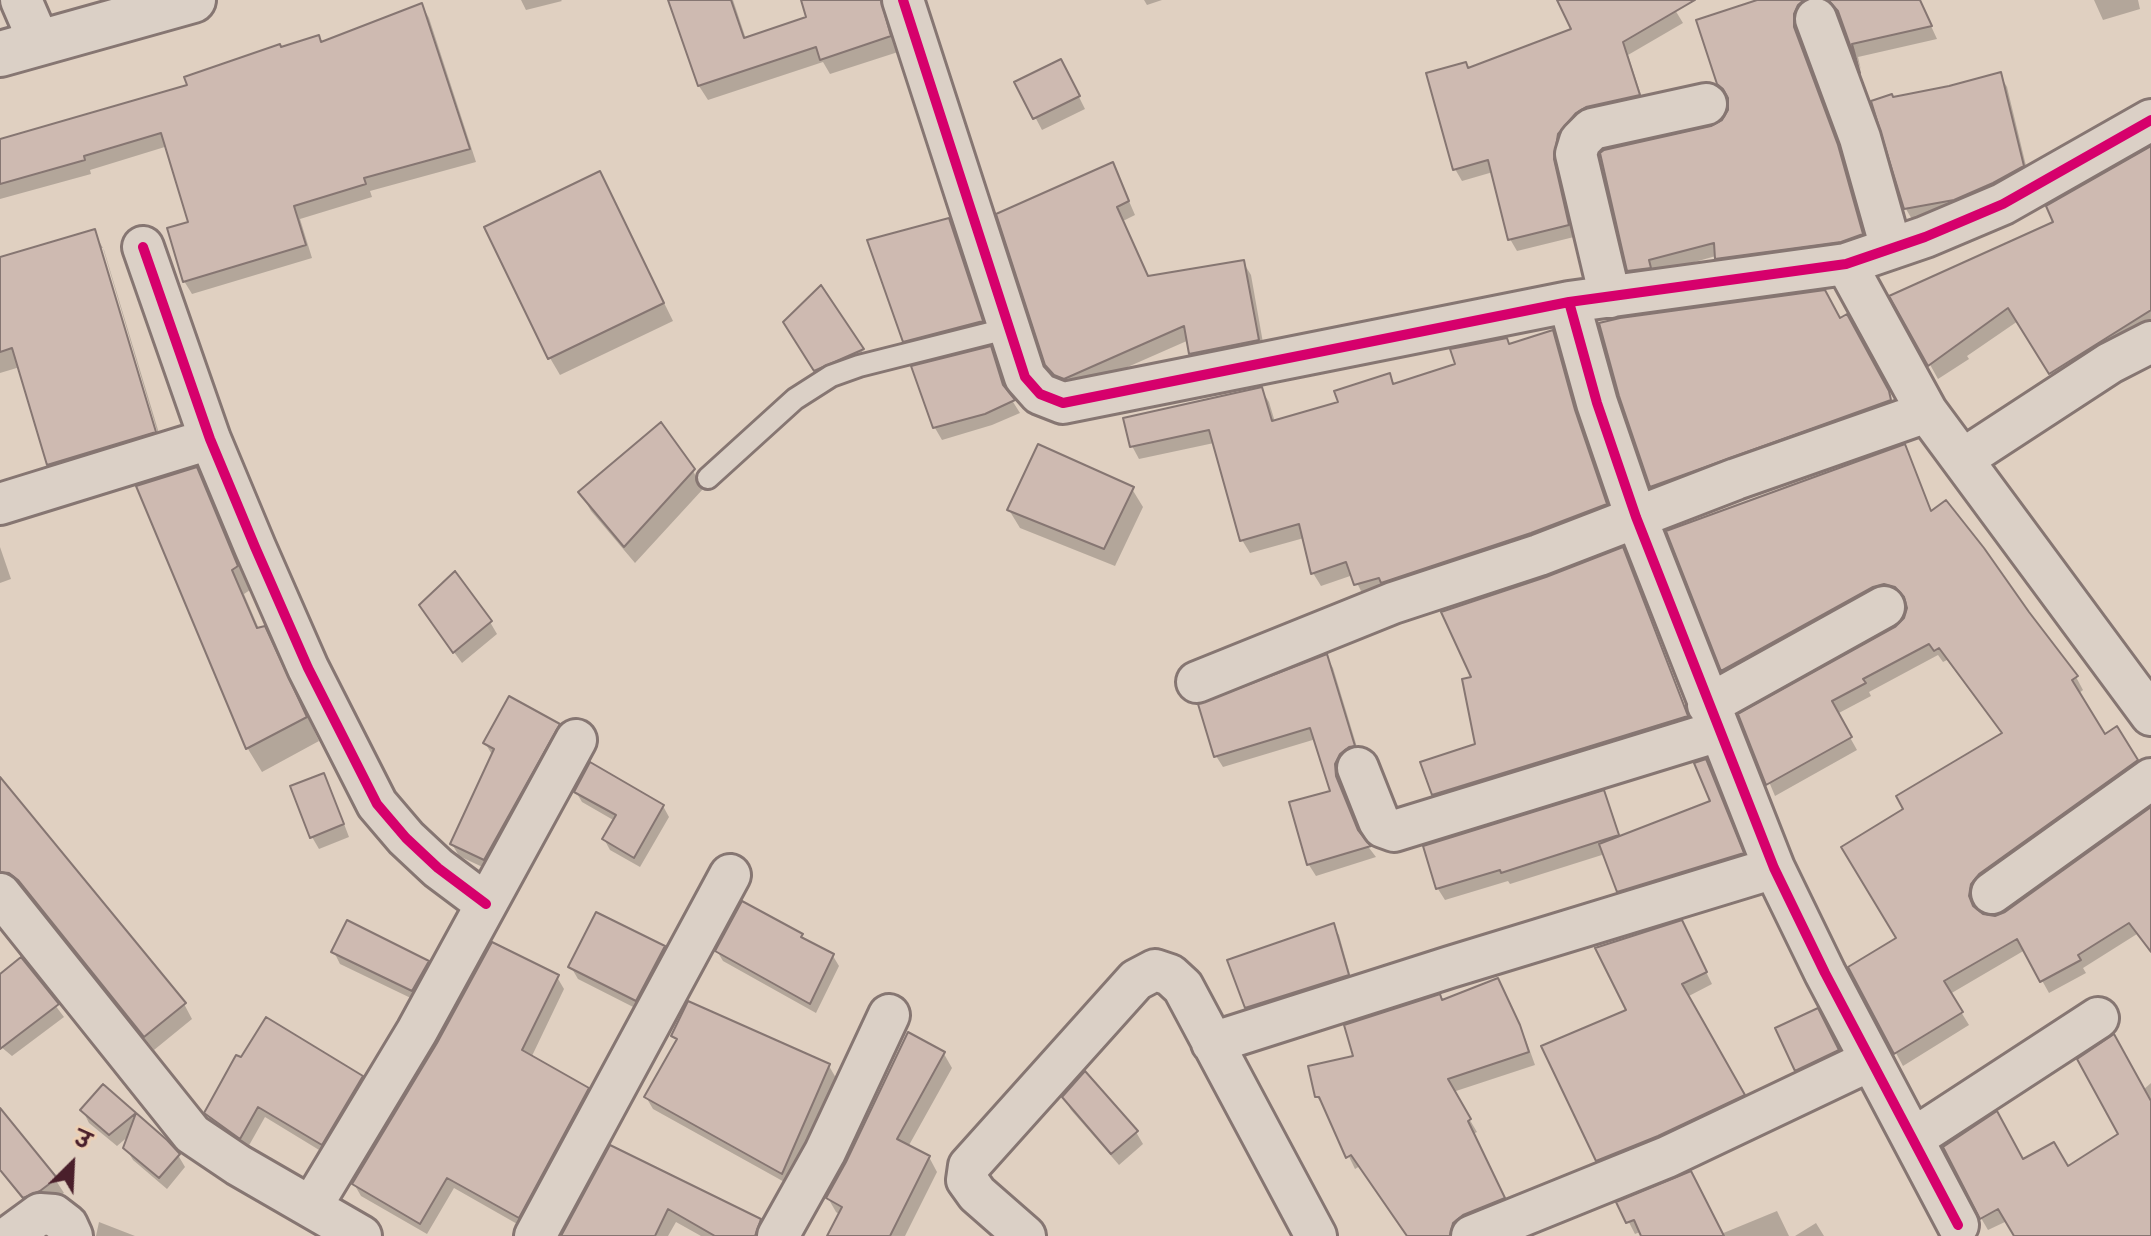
<!DOCTYPE html>
<html>
<head>
<meta charset="utf-8">
<style>
	body { margin:0 }
	#map { position:relative; width:2151px; height:1236px; overflow:hidden; background:#e0d0c1; font-family:"Indie Flower","Playpen Sans Deva",sans-serif }
	canvas { display:block }
	.north { position:absolute; left:32px; top:1124px; width:80px; height:80px; -webkit-text-stroke:6px #edd0b4; paint-order:stroke; rotate:24deg; font-size:22px; font-weight:700; line-height:32px; text-align:center; color:#4a1f2b }
	.north::after { content:''; display:block; margin:auto; width:28px; height:36px; background:#4a1f2b; clip-path:polygon(50% 0,100% 100%,50% 72%,0 100%) }
</style>
</head>
<body>
<div id="map">
<canvas width="2151" height="1236"></canvas>
<div class="north">उ</div>
</div>
<script>
const ctx = document.querySelector('canvas').getContext('2d');
ctx.lineJoin = 'round';
function fill(path, color) { ctx.fillStyle = color; ctx.fill(path, 'evenodd'); }
const poly = rows => new Path2D(rows.map(r => 'M' + r).join(''));
function stroke(path, color, width, dash) { ctx.strokeStyle = color; ctx.lineWidth = width; ctx.lineCap = dash ? 'butt' : 'round'; ctx.setLineDash(dash || []); ctx.stroke(path); }
fill(poly([
	[521,0,561,0,562,1,526,10],
	[670,0,733,0,746,39,809,18,803,0,886,0,889,9,889,24,898,52,830,74,823,62,708,100,699,86],
	[1144,0,1162,0,1147,5],
	[1559,0,1669,0,1683,23,1628,55,1645,107,1560,160,1559,173,1574,237,1517,251,1510,239,1493,172,1462,181,1455,169,1469,70,1574,30],
	[1763,0,1919,0,1937,39,1858,57,1861,70,1841,14,1828,8,1799,30,1801,42,1844,160,1869,247,1724,271,1716,256,1655,273,1637,283,1629,270,1712,128,1723,122,1730,111,1730,101,1720,84],
	[2094,0,2138,0,2140,9,2103,20],
	[422,5,429,18,476,162,370,191,372,197,300,219,312,258,192,294,184,281,190,223,168,146,90,170,91,174,0,199,0,141,189,86,321,44],
	[1067,73,1085,109,1042,130,1017,83],
	[2000,75,2007,87,2029,178,1913,221,1906,209,1893,99],
	[2151,149,2151,330,2059,388,2018,321,1967,356,1969,359,1938,379,1892,296,2055,223],
	[1119,178,1135,215,1123,221,1149,278,1243,262,1251,275,1265,354,1199,367,1191,354,1189,340,1073,391,1056,379,1047,365],
	[609,191,673,321,560,375,550,358],
	[948,220,959,238,992,340,915,359,904,341],
	[94,232,104,250,164,450,59,482,49,464,20,367,0,373,0,259],
	[99,248,103,248,160,441,157,442],
	[821,288,869,362,823,382,786,322],
	[1839,320,1854,330,1895,407,1659,500,1652,487,1621,396],
	[1552,333,1560,346,1582,426,1613,517,1364,597,1353,575,1321,586,1313,573,1304,538,1250,553,1242,540,1214,443,1139,459,1132,446,1261,389,1269,402,1275,422,1340,403,1389,376,1394,385],
	[990,349,997,360,1008,394,1020,413,992,425,942,440,935,428,914,368],
	[1904,447,1932,513,2027,614,2076,677,2083,690,2078,694,2104,736,2117,729,2140,768,1977,897,1975,910,1982,916,1995,918,2006,913,2151,810,2151,952,2137,934,2083,968,2086,973,2049,993,2025,950,1950,994,1969,1025,1903,1066,1850,968,1898,938,1906,810,2003,735,1947,660,1943,662,1938,655,1869,692,1871,696,1837,714,1857,750,1775,796,1741,715,1896,629,1906,619,1908,603,1904,599,1892,596,1730,682,1669,532],
	[196,470,209,493,250,590,244,594,259,629,264,629,277,652,319,741,262,772,248,749,139,487],
	[693,471,703,489,635,563,591,511,581,493],
	[1132,489,1143,507,1115,566,1020,528,1009,510],
	[0,547,11,579,0,583],
	[1622,550,1630,563,1694,730,1442,808,1434,794,1477,746,1474,679,1547,579],
	[428,617,490,622,497,634,462,663],
	[1327,657,1333,668,1360,757,1341,776,1342,789,1360,836,1376,857,1316,876,1309,865,1291,804,1332,792,1316,739,1223,767,1216,756],
	[558,726,565,738,491,871,459,856,452,844,493,756,485,743],
	[1705,761,1748,865,1626,902,1605,854,1510,884,1508,881,1445,900,1438,889,1426,847,1603,793,1621,838,1713,802],
	[0,780,184,1004,192,1019,154,1050,29,894,18,886,0,885],
	[330,787,349,837,319,849,312,837],
	[576,792,663,806,669,817,640,867,610,850,604,839,615,821,582,802],
	[1333,926,1339,935,1353,985,1252,1017,1230,961],
	[801,935,805,942,833,956,839,966,816,1013,723,961,717,951],
	[1688,935,1712,984,1687,997,1750,1107,1605,1172,1598,1160,1628,1011],
	[664,948,671,960,643,1012,578,979,571,967],
	[334,952,428,962,435,974,419,1002,340,964],
	[21,960,64,1017,12,1056,0,1046,0,976],
	[557,977,564,989,531,1058,587,1089,594,1101,526,1229,454,1188,427,1234,361,1196,354,1184],
	[1504,992,1526,1040,1535,1065,1453,1092,1477,1132,1473,1134,1510,1211,1460,1236,1408,1236,1360,1166,1355,1169,1326,1109,1317,1097,1355,1058,1442,1003],
	[1817,1011,1844,1062,1804,1082,1797,1070],
	[909,1035,944,1054,952,1068,908,1147,929,1157,937,1172,905,1236,829,1236,840,1215,836,1212,828,1198],
	[674,1036,829,1066,836,1078,788,1184,653,1109,646,1097,677,1042],
	[361,1078,368,1090,329,1156,265,1117,247,1149,214,1125,207,1113],
	[2151,1083,2151,1236,2016,1236,2007,1221,1988,1230,1981,1218,2023,1162,2067,1169,2120,1134,2143,1090],
	[103,1087,178,1155,185,1167,167,1189,133,1160,126,1148,130,1135,117,1146,89,1123,83,1111],
	[1064,1098,1136,1132,1143,1144,1119,1165,1071,1110],
	[0,1111,55,1179,64,1193,49,1206,33,1212,0,1171],
	[611,1147,760,1221,768,1236,701,1236,676,1222,668,1236,563,1236],
	[1619,1203,1721,1234,1777,1211,1789,1236,1644,1236,1640,1232,1635,1234],
	[99,1222,135,1236,96,1236],
	[1816,1223,1824,1236,1795,1236]
]), '#0003');
const building = poly([
	[668,0,731,0,744,38,806,17,801,0,881,0,891,36,820,60,816,47,698,86,668,0],
	[1557,0,1695,0,1623,42,1640,95,1586,107,1576,113,1558,134,1554,159,1569,225,1508,240,1488,160,1453,170,1426,73,1466,62,1468,68,1571,29,1557,0],
	[1757,0,1804,0,1798,5,1794,14,1794,27,1838,145,1863,234,1841,242,1715,259,1714,243,1649,260,1651,268,1627,271,1600,153,1604,150,1711,126,1722,120,1728,110,1728,98,1723,89,1717,84,1696,20,1757,0],
	[1828,0,1920,0,1932,26,1852,44,1860,73,1838,11,1828,0],
	[422,3,470,149,364,178,366,184,294,206,306,245,183,282,167,228,188,222,161,133,84,156,85,160,0,184,0,139,187,85,184,77,280,44,281,47,319,35,321,42,422,3],
	[1061,59,1080,96,1033,119,1014,82,1061,59],
	[2001,72,2024,166,1993,183,1954,200,1904,209,1871,101,1892,94,1893,97,1949,86,2001,72],
	[2151,146,2151,310,2049,374,2008,308,1928,366,1889,296,2053,222,2046,206,2151,146],
	[1113,162,1129,201,1117,207,1148,276,1244,260,1259,340,1189,354,1184,326,1064,379,1054,375,1045,365,996,214,1113,162],
	[600,171,664,303,548,359,484,227,600,171],
	[949,218,983,321,903,342,867,240,949,218],
	[95,229,156,432,47,465,12,348,0,352,0,257,95,229],
	[821,285,864,349,814,371,783,322,821,285],
	[1825,290,1840,318,1847,314,1889,391,1891,400,1650,487,1619,396,1599,323,1620,318,1825,290],
	[1553,330,1575,410,1607,504,1531,533,1381,583,1379,578,1354,585,1346,562,1311,574,1299,524,1240,541,1209,430,1130,447,1123,418,1262,387,1272,421,1338,402,1334,391,1390,373,1393,384,1455,364,1450,349,1507,338,1509,344,1553,330],
	[991,346,1003,385,1015,400,985,414,933,428,911,366,991,346],
	[661,422,695,469,624,547,578,492,661,422],
	[1038,444,1134,487,1104,549,1007,510,1038,444],
	[1905,444,1931,511,1946,500,1984,548,2029,612,2078,676,2072,680,2105,734,2117,726,2138,760,1979,874,1971,884,1969,896,1973,906,1983,914,1995,916,2005,912,2151,807,2151,952,2129,923,2078,955,2081,960,2040,982,2017,939,1944,981,1963,1012,1894,1054,1848,967,1896,938,1841,847,1903,809,1896,796,2002,733,1939,648,1934,651,1929,644,1863,679,1866,683,1832,701,1852,737,1766,785,1738,714,1895,627,1904,618,1907,608,1904,597,1895,587,1884,584,1873,587,1721,671,1666,531,1905,444],
	[197,467,238,566,232,570,257,628,265,626,307,717,246,749,136,486,197,467],
	[1623,547,1688,716,1432,795,1420,762,1475,744,1462,679,1471,677,1441,612,1546,577,1623,547],
	[455,571,492,621,453,653,419,605,455,571],
	[1327,654,1355,746,1349,747,1340,754,1335,764,1336,776,1358,830,1371,846,1307,865,1289,802,1330,791,1310,728,1214,757,1198,704,1327,654],
	[509,696,560,724,484,860,450,844,494,749,483,743,509,696],
	[1706,759,1744,853,1617,892,1599,844,1710,801,1694,763,1706,759],
	[590,762,664,805,634,858,602,839,616,815,574,792,590,762],
	[324,773,344,824,310,838,290,786,324,773],
	[0,777,186,1003,144,1037,18,880,9,873,0,872,0,777],
	[1604,790,1619,835,1501,873,1500,870,1436,889,1423,846,1604,790],
	[742,901,803,934,801,937,834,954,810,1004,715,951,742,901],
	[596,912,665,946,636,1001,568,967,596,912],
	[347,920,429,961,412,991,331,952,347,920],
	[1682,920,1707,972,1682,984,1745,1095,1658,1136,1596,1161,1541,1046,1626,1010,1595,948,1682,920],
	[1334,923,1349,975,1245,1008,1227,960,1334,923],
	[492,942,559,975,522,1050,589,1088,519,1218,447,1178,420,1224,352,1184,437,1043,492,942],
	[21,957,59,1004,0,1049,0,974,21,957],
	[1498,978,1520,1025,1529,1052,1448,1079,1471,1119,1468,1121,1505,1198,1463,1215,1453,1223,1450,1236,1407,1236,1351,1155,1346,1158,1319,1097,1315,1097,1308,1066,1353,1056,1344,1025,1440,994,1442,1000,1498,978],
	[688,1001,830,1064,782,1174,644,1097,677,1039,671,1036,688,1001],
	[1818,1008,1839,1050,1795,1071,1775,1028,1818,1008],
	[266,1017,363,1076,322,1145,258,1107,240,1139,204,1113,236,1055,241,1057,266,1017],
	[908,1032,945,1052,897,1139,930,1156,890,1236,827,1236,842,1207,826,1198,846,1162,908,1032],
	[2114,1034,2151,1101,2151,1236,2014,1236,1998,1209,1980,1219,1943,1147,1997,1111,2023,1159,2054,1142,2068,1166,2118,1134,2077,1059,2114,1034],
	[1085,1071,1138,1131,1111,1154,1062,1097,1085,1071],
	[103,1084,167,1140,180,1154,159,1178,123,1148,136,1113,109,1135,80,1110,103,1084],
	[0,1108,57,1178,40,1191,23,1198,0,1170,0,1108],
	[610,1145,761,1219,755,1236,715,1236,668,1209,655,1236,561,1236,610,1145],
	[1691,1171,1724,1236,1641,1236,1634,1220,1626,1223,1616,1202,1691,1171]
]);
fill(building, '#cebab1');
stroke(building, '#867672', 2);
const lane = poly([
	[708,478,795,399,831,376,859,366,1010,328]
]);
const street = poly([
	[21,0,40,44],
	[903,0,1025,377,1040,394,1063,403,1569,302,1846,264,1925,237,2003,204,2151,120],
	[1816,19,1860,138,1891,248],
	[143,247,210,439,255,547,308,668,377,804,406,838,438,868,486,904],
	[1846,264,1927,412,2151,715],
	[1610,297,1576,154,1580,141,1592,129,1706,104],
	[1569,302,1597,403,1636,517,1774,868,1825,973,1958,1225],
	[1963,459,2110,363,2151,342],
	[0,504,210,439],
	[1197,682,1393,603,1539,555,1736,479,1927,412],
	[1708,705,1884,607],
	[1358,768,1379,821,1383,827,1394,831,1719,731],
	[1992,893,2151,779],
	[0,894,192,1134,238,1165,361,1236],
	[1212,1043,1450,967,1774,868],
	[1914,1138,2098,1018],
	[311,1207,417,1031,576,740],
	[10,1236,40,1214,54,1215,67,1225,72,1236],
	[535,1236,730,875],
	[778,1236,825,1152,889,1015],
	[1025,1236,977,1194,967,1180,969,1166,1136,980,1155,970,1170,975,1183,987,1316,1236],
	[1472,1236,1667,1157,1871,1060]
]);
const highway = poly([
	[0,54,193,0]
]);
stroke(lane, '#867672', 26);
stroke(street, '#867672', 46);
stroke(highway, '#867672', 50);
stroke(lane, '#dbd0c6', 20);
stroke(street, '#dbd0c6', 40);
stroke(highway, '#dbd0c6', 44);
stroke(poly([
	[903,0,1025,377,1040,394,1063,403,1569,302,1846,264,1925,237,2003,204,2151,120],
	[143,247,210,439,255,547,308,668,377,804,406,838,438,868,486,904],
	[1569,302,1597,403,1636,517,1774,868,1825,973,1958,1225]
]), '#d6006c', 10);
</script>
</body>
</html>
